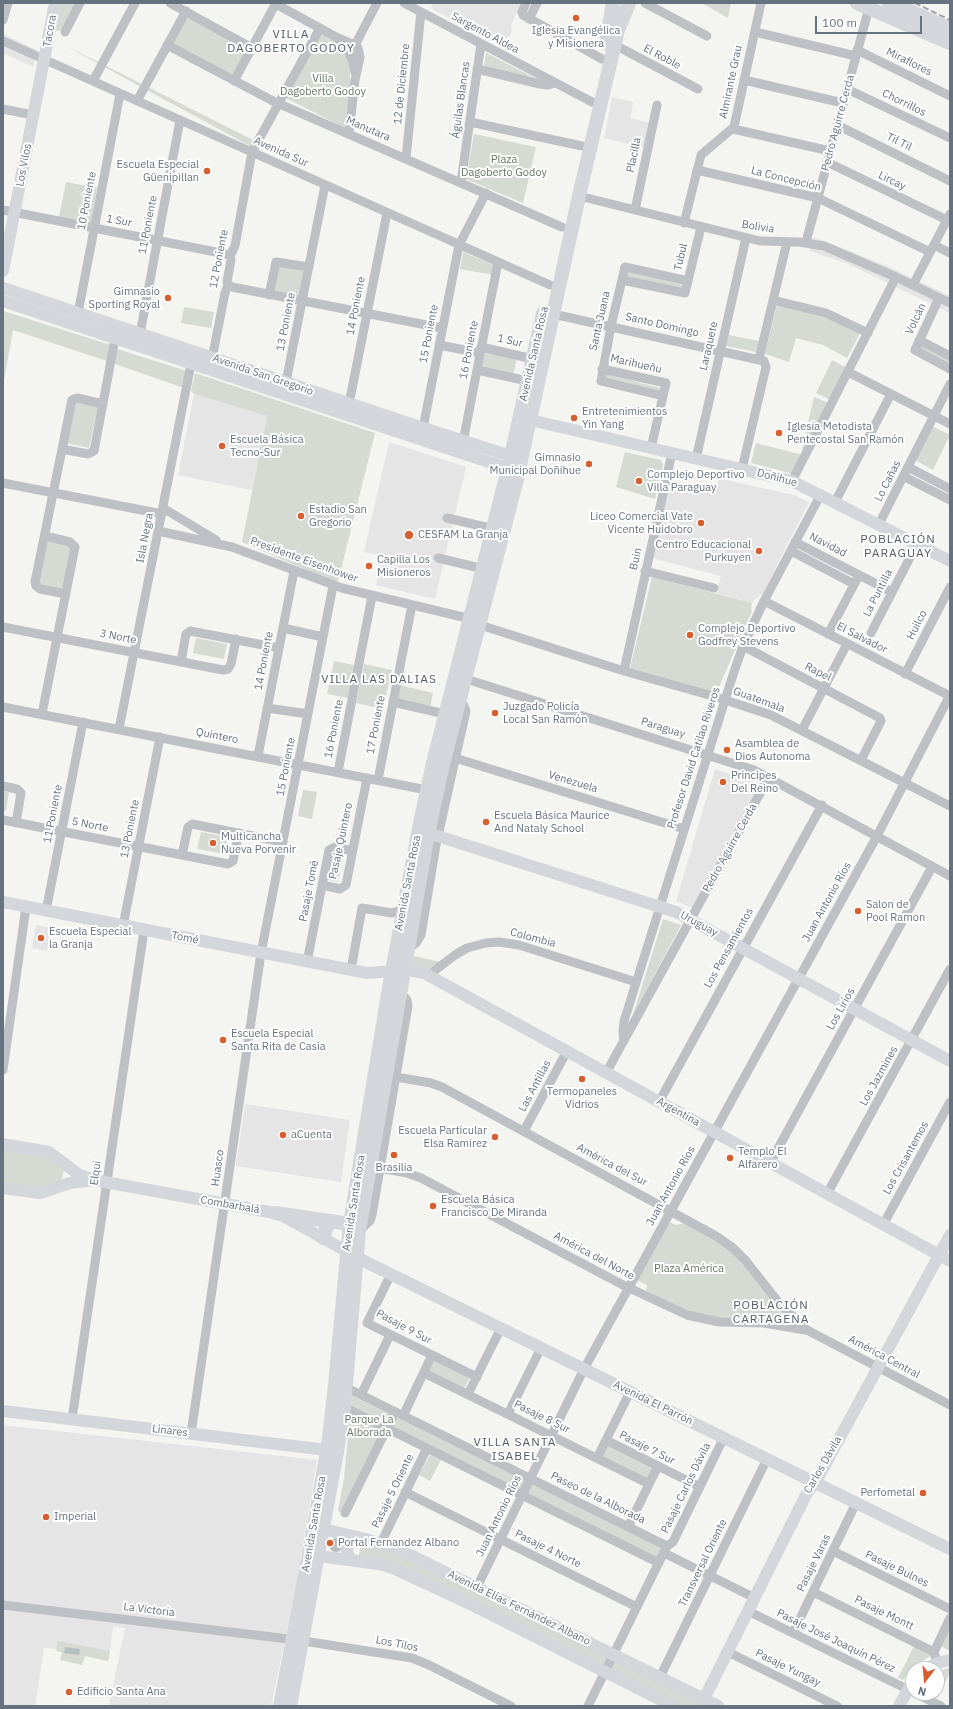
<!DOCTYPE html>
<html>
<head>
<meta charset="utf-8">
<style>
	body { margin:0 }
	#map { position:relative; width:953px; height:1709px; overflow:hidden; background:#f4f4f0; font-family:"IBM Plex Sans",sans-serif }
	canvas { display:block }
	.frame { position:absolute; inset:0; border:4px solid #65727f; pointer-events:none }
	.north { position:absolute; left:905px; top:1661px; width:40px; height:40px; box-sizing:border-box; background:#fff; border:1px solid #c1c7cc; border-radius:50%; rotate:196deg; font-size:11px; font-weight:700; line-height:16px; text-align:center; color:#65727f }
	.north::after { content:''; display:block; margin:auto; width:14px; height:18px; background:#d55f2f; clip-path:polygon(50% 0,100% 100%,50% 72%,0 100%) }
	.scale { position:absolute; left:815px; top:16px; width:107px; height:18px; box-sizing:border-box; border:2px solid #65727f; border-top:0; padding-left:5px; font-size:12px; line-height:14px; white-space:nowrap; color:#65727f; -webkit-text-stroke:3px #fff; paint-order:stroke }
</style>
</head>
<body>
<div id="map">
<canvas width="953" height="1709"></canvas>
<div class="frame"></div>
<div class="north">N</div>
<div class="scale">100 m</div>
</div>
<script>
const ctx = document.querySelector('canvas').getContext('2d');
ctx.lineJoin = 'round';
function fill(path, color) { ctx.fillStyle = color; ctx.fill(path, 'evenodd'); }
const poly = rows => new Path2D(rows.map(r => 'M' + r).join(''));
function stroke(path, color, width, dash) { ctx.strokeStyle = color; ctx.lineWidth = width; ctx.lineCap = dash ? 'butt' : 'round'; ctx.setLineDash(dash || []); ctx.stroke(path); }
function drawText(font, color, halo, rows, align = 'center') {
  ctx.font = font + ' "IBM Plex Sans",sans-serif'; ctx.lineWidth = 4; ctx.setLineDash([]); ctx.textBaseline = 'middle'; ctx.strokeStyle = halo; ctx.fillStyle = color; for (const [text, x, y, turn = 0] of rows) {
    ctx.save(); ctx.translate(x, y); ctx.rotate((+turn || 0) * Math.PI / 180); ctx.textAlign = isNaN(turn) ? turn : align; if (halo) ctx.strokeText(text, 0, 0); ctx.fillText(text, 0, 0); ctx.restore();
  }
}
fill(poly([
	[433,3,522,3,511,24,512,31,504,49,431,8],
	[3,34,37,50,33,67,3,53],
	[612,97,633,102,630,118,650,123,645,148,604,138],
	[814,237,885,265,950,296,950,313,846,263,810,251],
	[194,394,267,416,252,490,178,475],
	[389,442,466,467,435,599,376,585,382,556,364,552],
	[721,479,794,495,809,502,763,593,753,601,752,603,716,593,721,576,656,559,653,556,669,485,674,481,710,489],
	[715,769,761,784,693,908,676,901],
	[36,925,51,928,47,951,32,948],
	[245,1104,350,1120,341,1182,236,1166],
	[3,1425,317,1460,297,1582,271,1706,109,1706,125,1628,113,1626,110,1651,57,1642,56,1649,44,1648,35,1706,3,1706]
]), '#e4e5e4');
fill(poly([
	[61,3,77,3,62,30,56,31],
	[702,3,731,3,728,18],
	[187,17,248,49,233,77,173,44],
	[320,32,336,41,347,54,350,65,350,91,345,128,286,98],
	[64,45,102,64,253,140,250,146],
	[486,53,541,81,484,68],
	[474,134,536,147,523,203,466,179],
	[66,182,97,188,91,222,88,223,59,217],
	[463,252,496,266,494,275,460,269],
	[276,265,306,271,301,294,298,296,273,291],
	[627,272,683,285,684,290,625,279],
	[778,301,826,313,861,331,847,358,823,345,796,338,789,362,765,354],
	[184,307,214,312,211,328,181,323],
	[3,311,111,345,107,361,13,330,3,386],
	[728,335,759,341,756,352,726,346],
	[919,345,950,359,950,366,918,351],
	[117,349,187,371,184,388,115,364],
	[485,351,517,358,512,380,480,374],
	[832,360,847,368,831,400,816,393],
	[195,373,375,433,338,581,332,581,242,542,267,416,194,394,191,391],
	[602,373,660,388,661,391,601,381],
	[814,397,829,403,805,450,802,449],
	[75,401,98,406,89,448,66,443],
	[932,426,950,435,933,470,915,460],
	[756,443,803,455,794,474,751,463],
	[625,452,661,460,663,465,655,499,616,487],
	[48,541,71,545,63,589,40,586,38,580],
	[652,577,752,603,751,609,752,611,716,694,630,668],
	[196,638,227,644,224,659,193,653],
	[334,661,354,665,348,698,327,694],
	[364,664,392,670,383,709,356,703],
	[399,685,433,693,430,708,395,700],
	[303,790,317,792,312,819,298,816],
	[3,791,9,792,6,811,3,811],
	[201,832,228,837,225,854,197,849],
	[330,854,343,856,338,882,325,879],
	[663,919,681,925,633,1015],
	[409,955,441,962,429,969,407,964],
	[3,1149,45,1155,64,1170,61,1182,39,1190,3,1184],
	[669,1222,676,1225,686,1223,718,1240,745,1264,760,1282,772,1302,789,1321,752,1317,719,1320,690,1313,651,1295,646,1290,647,1285,637,1280],
	[435,1360,470,1377,464,1389,428,1372],
	[352,1396,661,1547,659,1559,390,1427,346,1515,338,1511,344,1478],
	[608,1444,654,1467,647,1481,601,1458],
	[430,1455,441,1460,430,1481,419,1475],
	[363,1543,403,1555,707,1706,679,1706,474,1603,359,1556,360,1546],
	[950,1623,950,1651,939,1645],
	[57,1641,110,1651,108,1661,85,1656,82,1665,60,1660,62,1652,56,1651],
	[915,1644,934,1654,917,1664,903,1680,898,1678],
	[950,1668,950,1672,938,1698,928,1693,937,1693,937,1671]
]), '#d5dad2');
fill(poly([
	'329 1545a7 7 0 1 1 14 0a7 7 0 1 1-14 0Z',
	[65,1647,80,1649,79,1655,64,1653]
]), '#b6c0c4');
stroke(poly([
	[170,3,252,48],
	[274,3,338,38,355,45,358,48,360,57,355,80,349,133],
	[404,3,592,102],
	[526,3,522,12,523,15,602,59],
	[645,3,707,36],
	[529,19,537,3],
	[3,20,8,3],
	[65,32,80,3],
	[755,32,856,56],
	[338,38,349,52,353,62,355,72],
	[3,41,550,285],
	[167,45,273,101,562,227],
	[355,45,377,3],
	[615,45,698,89],
	[857,50,950,96],
	[477,69,540,84,548,85,555,83],
	[744,80,843,103],
	[93,81,135,3],
	[234,81,276,3],
	[847,89,950,138],
	[137,101,186,11],
	[3,109,33,115],
	[470,122,582,146],
	[837,125,950,181],
	[733,129,830,151],
	[406,158,421,12],
	[827,162,947,220],
	[697,170,818,198,930,252],
	[461,182,481,44],
	[579,196,760,241,799,242,824,246,896,277,950,303],
	[3,210,226,254,230,256],
	[635,210,657,105],
	[684,223,701,155,734,127,761,3],
	[806,242,869,8],
	[934,245,950,253],
	[622,280,685,293,701,227],
	[228,285,232,287,442,328],
	[913,285,950,214],
	[269,295,276,262,309,267],
	[939,298,915,350,950,369],
	[773,300,826,313,868,333],
	[78,313,120,94],
	[553,314,764,361,766,367,742,469],
	[140,334,180,120],
	[919,340,950,356],
	[439,345,480,353],
	[481,347,533,359],
	[759,359,787,242],
	[211,364,225,293,228,285,227,282,231,260,230,256,235,246,252,152,320,28],
	[602,369,666,383,651,448],
	[477,370,528,381],
	[848,372,950,424],
	[286,382,325,185],
	[663,396,601,381,611,326,625,267,688,281],
	[349,404,387,213],
	[423,428,459,245,486,193],
	[463,442,498,262],
	[62,449,88,454,94,451,115,339],
	[696,459,746,238],
	[908,467,950,489],
	[903,476,950,500],
	[792,481,896,277],
	[3,483,162,514],
	[835,502,891,394],
	[163,508,216,540],
	[447,518,494,529],
	[879,524,950,384],
	[158,531,232,547,342,588,471,619],
	[795,542,892,592],
	[791,551,854,584],
	[438,558,484,569],
	[645,571,714,588],
	[66,594,40,589,36,586,35,582,72,400,77,398,103,404],
	[764,601,950,696],
	[480,625,624,671,716,697,771,715,950,806],
	[3,627,223,670,228,669,231,664,236,639],
	[283,628,323,637],
	[871,633,917,544],
	[828,634,857,579],
	[743,646,880,718,881,721,861,760],
	[181,662,186,634,190,631,279,648],
	[624,671,672,453],
	[905,674,950,587],
	[466,679,754,770,950,876],
	[393,702,445,714],
	[3,707,427,790],
	[267,708,308,714],
	[42,714,75,547,70,542,45,536],
	[119,729,192,359],
	[802,730,847,644],
	[258,756,294,571],
	[455,758,684,829],
	[338,772,372,596],
	[378,780,412,605],
	[3,786,17,789,21,793,16,823],
	[3,820,228,864,233,861,239,833],
	[182,855,188,827,192,824,283,842],
	[322,885,340,889,346,885,367,778],
	[46,911,83,722],
	[123,926,160,737],
	[407,950,416,943,421,935,436,845,466,711,463,704,460,700,457,700],
	[307,962,329,850,335,847,352,851],
	[351,970,362,908,392,913,404,909],
	[429,975,455,955,467,948,486,943,499,942,519,945,636,982],
	[624,1041,623,1032,624,1021,732,678,743,646,764,601,821,494],
	[3,1070,26,907],
	[606,1073,769,777],
	[396,1077,431,1083,442,1087,716,1236,733,1248,746,1261,779,1303,807,1330,950,1405],
	[659,1102,822,805],
	[524,1131,567,1051],
	[770,1163,932,867],
	[380,1168,407,1173,421,1178,623,1285,687,1315,719,1322,764,1323,805,1330],
	[827,1194,950,969],
	[883,1225,950,1102],
	[359,1231,370,1221,372,1215,408,1006,407,1000,400,992],
	[391,1274,367,1323,477,1377],
	[424,1373,649,1484],
	[345,1387,667,1546],
	[468,1394,501,1328],
	[361,1395,390,1335],
	[344,1407,659,1563],
	[508,1414,541,1348],
	[403,1416,432,1355],
	[72,1419,144,930],
	[191,1434,261,953,333,586],
	[606,1440,700,1487],
	[597,1458,630,1392],
	[405,1492,637,1607],
	[345,1513,395,1412],
	[628,1527,658,1466],
	[381,1543,427,1448],
	[667,1546,673,1542,724,1437],
	[833,1551,950,1609],
	[664,1553,755,1598],
	[477,1587,584,1369,877,836,950,695],
	[813,1592,934,1652,937,1663],
	[3,1605,297,1640,412,1658,429,1665,511,1706],
	[748,1611,913,1692],
	[793,1633,856,1503],
	[728,1652,837,1706],
	[934,1652,950,1618],
	[660,1677,767,1459],
	[915,1693,941,1706],
	[588,1706,667,1546]
]), '#bdc0c4', 9);
stroke(poly([
	[3,271,55,3],
	[3,288,417,426,511,456,518,461],
	[3,301,516,471],
	[522,418,792,481,950,561],
	[428,833,676,912,950,1061],
	[3,902,367,973,409,970,424,973,950,1261],
	[3,1144,49,1152,78,1174,91,1179],
	[3,1188,40,1193,70,1183,94,1180,275,1213,285,1217,366,1262,950,1549],
	[3,1411,335,1451],
	[314,1530,323,1529,370,1540,410,1555,718,1706],
	[318,1556,379,1564,395,1569,468,1603,673,1706],
	[351,1560,347,1553,348,1545,352,1540,360,1538],
	[926,1669,937,1663,950,1660],
	[704,1699,807,1493,819,1476,950,1235],
	[899,1706,913,1681]
]), '#d3d7db', 12);
stroke(poly([
	[857,3,950,43],
	[606,43,613,3],
	[275,1213,350,1224],
	[323,1238,326,1229,331,1221],
	[280,1706,312,1538,328,1445,335,1385,350,1224,390,982,420,823,433,763,508,469,543,313],
	[290,1706,337,1452,344,1407,359,1231,428,833,443,764,517,479,579,196,618,30,629,3]
]), '#d3d7db', 14);
stroke(poly([
	[890,3,950,30]
]), '#d3d7db', 16);
stroke(poly([
	[915,3,950,20]
]), '#a1a5aa', 2, [6, 3]);
for (const [x, y, r, color] of [
	[576,18,4,"#d55f2f"],
	[207,171,4,"#d55f2f"],
	[168,298,4,"#d55f2f"],
	[574,418,4,"#d55f2f"],
	[779,433,4,"#d55f2f"],
	[222,446,4,"#d55f2f"],
	[589,464,4,"#d55f2f"],
	[639,481,4,"#d55f2f"],
	[301,516,4,"#d55f2f"],
	[701,523,4,"#d55f2f"],
	[409,535,5,"#d55f2f"],
	[759,551,4,"#d55f2f"],
	[369,566,4,"#d55f2f"],
	[690,635,4,"#d55f2f"],
	[495,713,4,"#d55f2f"],
	[727,750,4,"#d55f2f"],
	[723,782,4,"#d55f2f"],
	[486,822,4,"#d55f2f"],
	[213,843,4,"#d55f2f"],
	[858,911,4,"#d55f2f"],
	[41,938,4,"#d55f2f"],
	[223,1040,4,"#d55f2f"],
	[582,1079,4,"#d55f2f"],
	[283,1135,4,"#d55f2f"],
	[495,1137,4,"#d55f2f"],
	[394,1155,4,"#d55f2f"],
	[730,1158,4,"#d55f2f"],
	[433,1206,4,"#d55f2f"],
	[923,1493,4,"#d55f2f"],
	[46,1517,4,"#d55f2f"],
	[330,1543,4,"#d55f2f"],
	[69,1692,4,"#d55f2f"]
]) { const dot = new Path2D(); dot.arc(x, y, r, 0, 2 * Math.PI); ctx.fillStyle = color; ctx.fill(dot); stroke(dot, '#fff', 1.5); }
drawText('11px', '#65727f', '#fff', [
	["Tacora",50,31,-80],
	["Sargento Aldea",485,33,28],
	["El Roble",662,57,28],
	["Miraflores",909,62,26],
	["Almirante Grau",731,82,-78],
	["12 de Diciembre",402,84,-84],
	["Águilas Blancas",461,100,-82],
	["Chorrillos",904,103,26],
	["Pedro Aguirre Cerda",838,123,-75],
	["Manutara",368,129,23],
	["Til Til",899,142,26],
	["Avenida Sur",281,152,24],
	["Placilla",634,155,-78],
	["Los Vilos",24,165,-79],
	["La Concepción",786,179,14],
	["Lircay",892,181,26],
	["10 Poniente",87,201,-79],
	["1 Sur",119,221,11],
	["11 Poniente",148,225,-79],
	["Bolivia",758,227,9],
	["Tubul",681,257,-77],
	["12 Poniente",219,259,-79],
	["14 Poniente",356,306,-79],
	["Volcán",916,319,-65],
	["Santa Juana",600,321,-77],
	["13 Poniente",286,322,-79],
	["Santo Domingo",662,325,13],
	["15 Poniente",429,334,-79],
	["1 Sur",510,341,13],
	["Laraquete",709,346,-77],
	["16 Poniente",469,350,-79],
	["Avenida Santa Rosa",534,354,-77],
	["Marihueñu",636,364,13],
	["Avenida San Gregorio",263,375,19],
	["Doñihue",777,478,15],
	["Lo Cañas",888,481,-63],
	["Isla Negra",145,538,-79],
	["Navidad",828,545,27],
	["Buin",636,559,-77],
	["Presidente Eisenhower",304,560,20],
	["La Puntilla",878,593,-63],
	["Huilco",917,625,-63],
	["3 Norte",118,637,11],
	["El Salvador",862,638,27],
	["14 Poniente",264,661,-79],
	["Rapel",818,672,27],
	["Guatemala",759,700,20],
	["17 Poniente",376,725,-79],
	["Paraguay",663,728,17],
	["16 Poniente",334,729,-79],
	["Quintero",217,736,11],
	["Profesor David Catilao Riveros",694,758,-72],
	["15 Poniente",286,767,-79],
	["Venezuela",573,782,17],
	["11 Poniente",53,814,-79],
	["5 Norte",90,825,11],
	["13 Poniente",130,829,-79],
	["Pasaje Quintero",341,841,-78],
	["Pedro Aguirre Cerda",730,848,-61],
	["Avenida Santa Rosa",408,883,-79],
	["Pasaje Tomé",309,891,-79],
	["Juan Antonio Ríos",827,902,-61],
	["Uruguay",699,924,28],
	["Tomé",185,938,11],
	["Colombia",533,938,15],
	["Los Pensamientos",729,948,-61],
	["Los Lirios",841,1009,-61],
	["Los Jazmines",879,1076,-61],
	["Las Antillas",535,1086,-62],
	["Argentina",678,1112,29],
	["Los Crisantemos",906,1158,-61],
	["América del Sur",612,1165,28],
	["Huasco",218,1168,-82],
	["Elqui",96,1173,-82],
	["Juan Antonio Ríos",671,1186,-61],
	["Avenida Santa Rosa",354,1203,-81],
	["Combarbalá",230,1205,10],
	["América del Norte",594,1256,28],
	["Pasaje 9 Sur",404,1327,28],
	["América Central",884,1357,28],
	["Avenida El Parrón",653,1403,26],
	["Pasaje 8 Sur",542,1417,26],
	["Linares",170,1431,7],
	["Pasaje 7 Sur",647,1448,27],
	["Carlos Dávila",823,1465,-60],
	["Pasaje Carlos Dávila",686,1488,-64],
	["Pasaje 5 Oriente",393,1491,-64],
	["Paseo de la Alborada",598,1498,26],
	["Juan Antonio Ríos",499,1516,-64],
	["Avenida Santa Rosa",314,1524,-80],
	["Pasaje 4 Norte",548,1549,26],
	["Transversal Oriente",703,1563,-64],
	["Pasaje Varas",814,1563,-64],
	["Pasaje Bulnes",897,1569,26],
	["Avenida Elías Fernández Albano",519,1608,26],
	["La Victoria",149,1610,7],
	["Pasaje Montt",884,1613,26],
	["Pasaje José Joaquín Pérez",836,1641,26],
	["Los Tilos",397,1644,11],
	["Pasaje Yungay",788,1668,26]
]);
drawText('11px', '#65727f', '#fff', [
	["Iglesia Evangélica",576,31,"center"],
	["y Misionera",576,44,"center"],
	["Escuela Especial",199,165,"right"],
	["Güenipillan",199,178,"right"],
	["Gimnasio",160,292,"right"],
	["Sporting Royal",160,305,"right"],
	["Entretenimientos",582,412],
	["Yin Yang",582,425],
	["Iglesia Metodista",787,427],
	["Pentecostal San Ramón",787,440],
	["Escuela Básica",230,440],
	["Tecno-Sur",230,453],
	["Gimnasio",581,458,"right"],
	["Municipal Doñihue",581,471,"right"],
	["Complejo Deportivo",647,475],
	["Villa Paraguay",647,488],
	["Estadio San",309,510],
	["Gregorio",309,523],
	["Liceo Comercial Vate",693,517,"right"],
	["Vicente Huidobro",693,530,"right"],
	["CESFAM La Granja",418,535],
	["Centro Educacional",751,545,"right"],
	["Purkuyen",751,558,"right"],
	["Capilla Los",377,560],
	["Misioneros",377,573],
	["Complejo Deportivo",698,629],
	["Godfrey Stevens",698,642],
	["Juzgado Policía",503,707],
	["Local San Ramón",503,720],
	["Asamblea de",735,744],
	["Dios Autonoma",735,757],
	["Principes",731,776],
	["Del Reino",731,789],
	["Escuela Básica Maurice",494,816],
	["And Nataly School",494,829],
	["Multicancha",221,837],
	["Nueva Porvenir",221,850],
	["Salon de",866,905],
	["Pool Ramon",866,918],
	["Escuela Especial",49,932],
	["la Granja",49,945],
	["Escuela Especial",231,1034],
	["Santa Rita de Casia",231,1047],
	["Termopaneles",582,1092,"center"],
	["Vidrios",582,1105,"center"],
	["Escuela Particular",487,1131,"right"],
	["Elsa Ramirez",487,1144,"right"],
	["aCuenta",291,1135],
	["Templo El",738,1152],
	["Alfarero",738,1165],
	["Brasilia",394,1168,"center"],
	["Escuela Básica",441,1200],
	["Francisco De Miranda",441,1213],
	["Perfometal",915,1493,"right"],
	["Imperial",54,1517],
	["Portal Fernandez Albano",338,1543],
	["Edificio Santa Ana",77,1692]
], 'left');
drawText('11px', '#667763', '#fff', [
	["Villa",323,79],
	["Dagoberto Godoy",323,92],
	["Plaza",504,160],
	["Dagoberto Godoy",504,173],
	["Plaza América",689,1269],
	["Parque La",369,1420],
	["Alborada",369,1433]
]);
ctx.letterSpacing = '1px';
drawText('12px', '#525c65', '#fff', [
	["VILLA",291,35],
	["DAGOBERTO GODOY",291,49],
	["POBLACIÓN",898,540],
	["PARAGUAY",898,554],
	["VILLA LAS DALIAS",379,680],
	["POBLACIÓN",771,1306],
	["CARTAGENA",771,1320],
	["VILLA SANTA",515,1443],
	["ISABEL",515,1457]
]);
ctx.letterSpacing = '0px';
</script>
</body>
</html>
